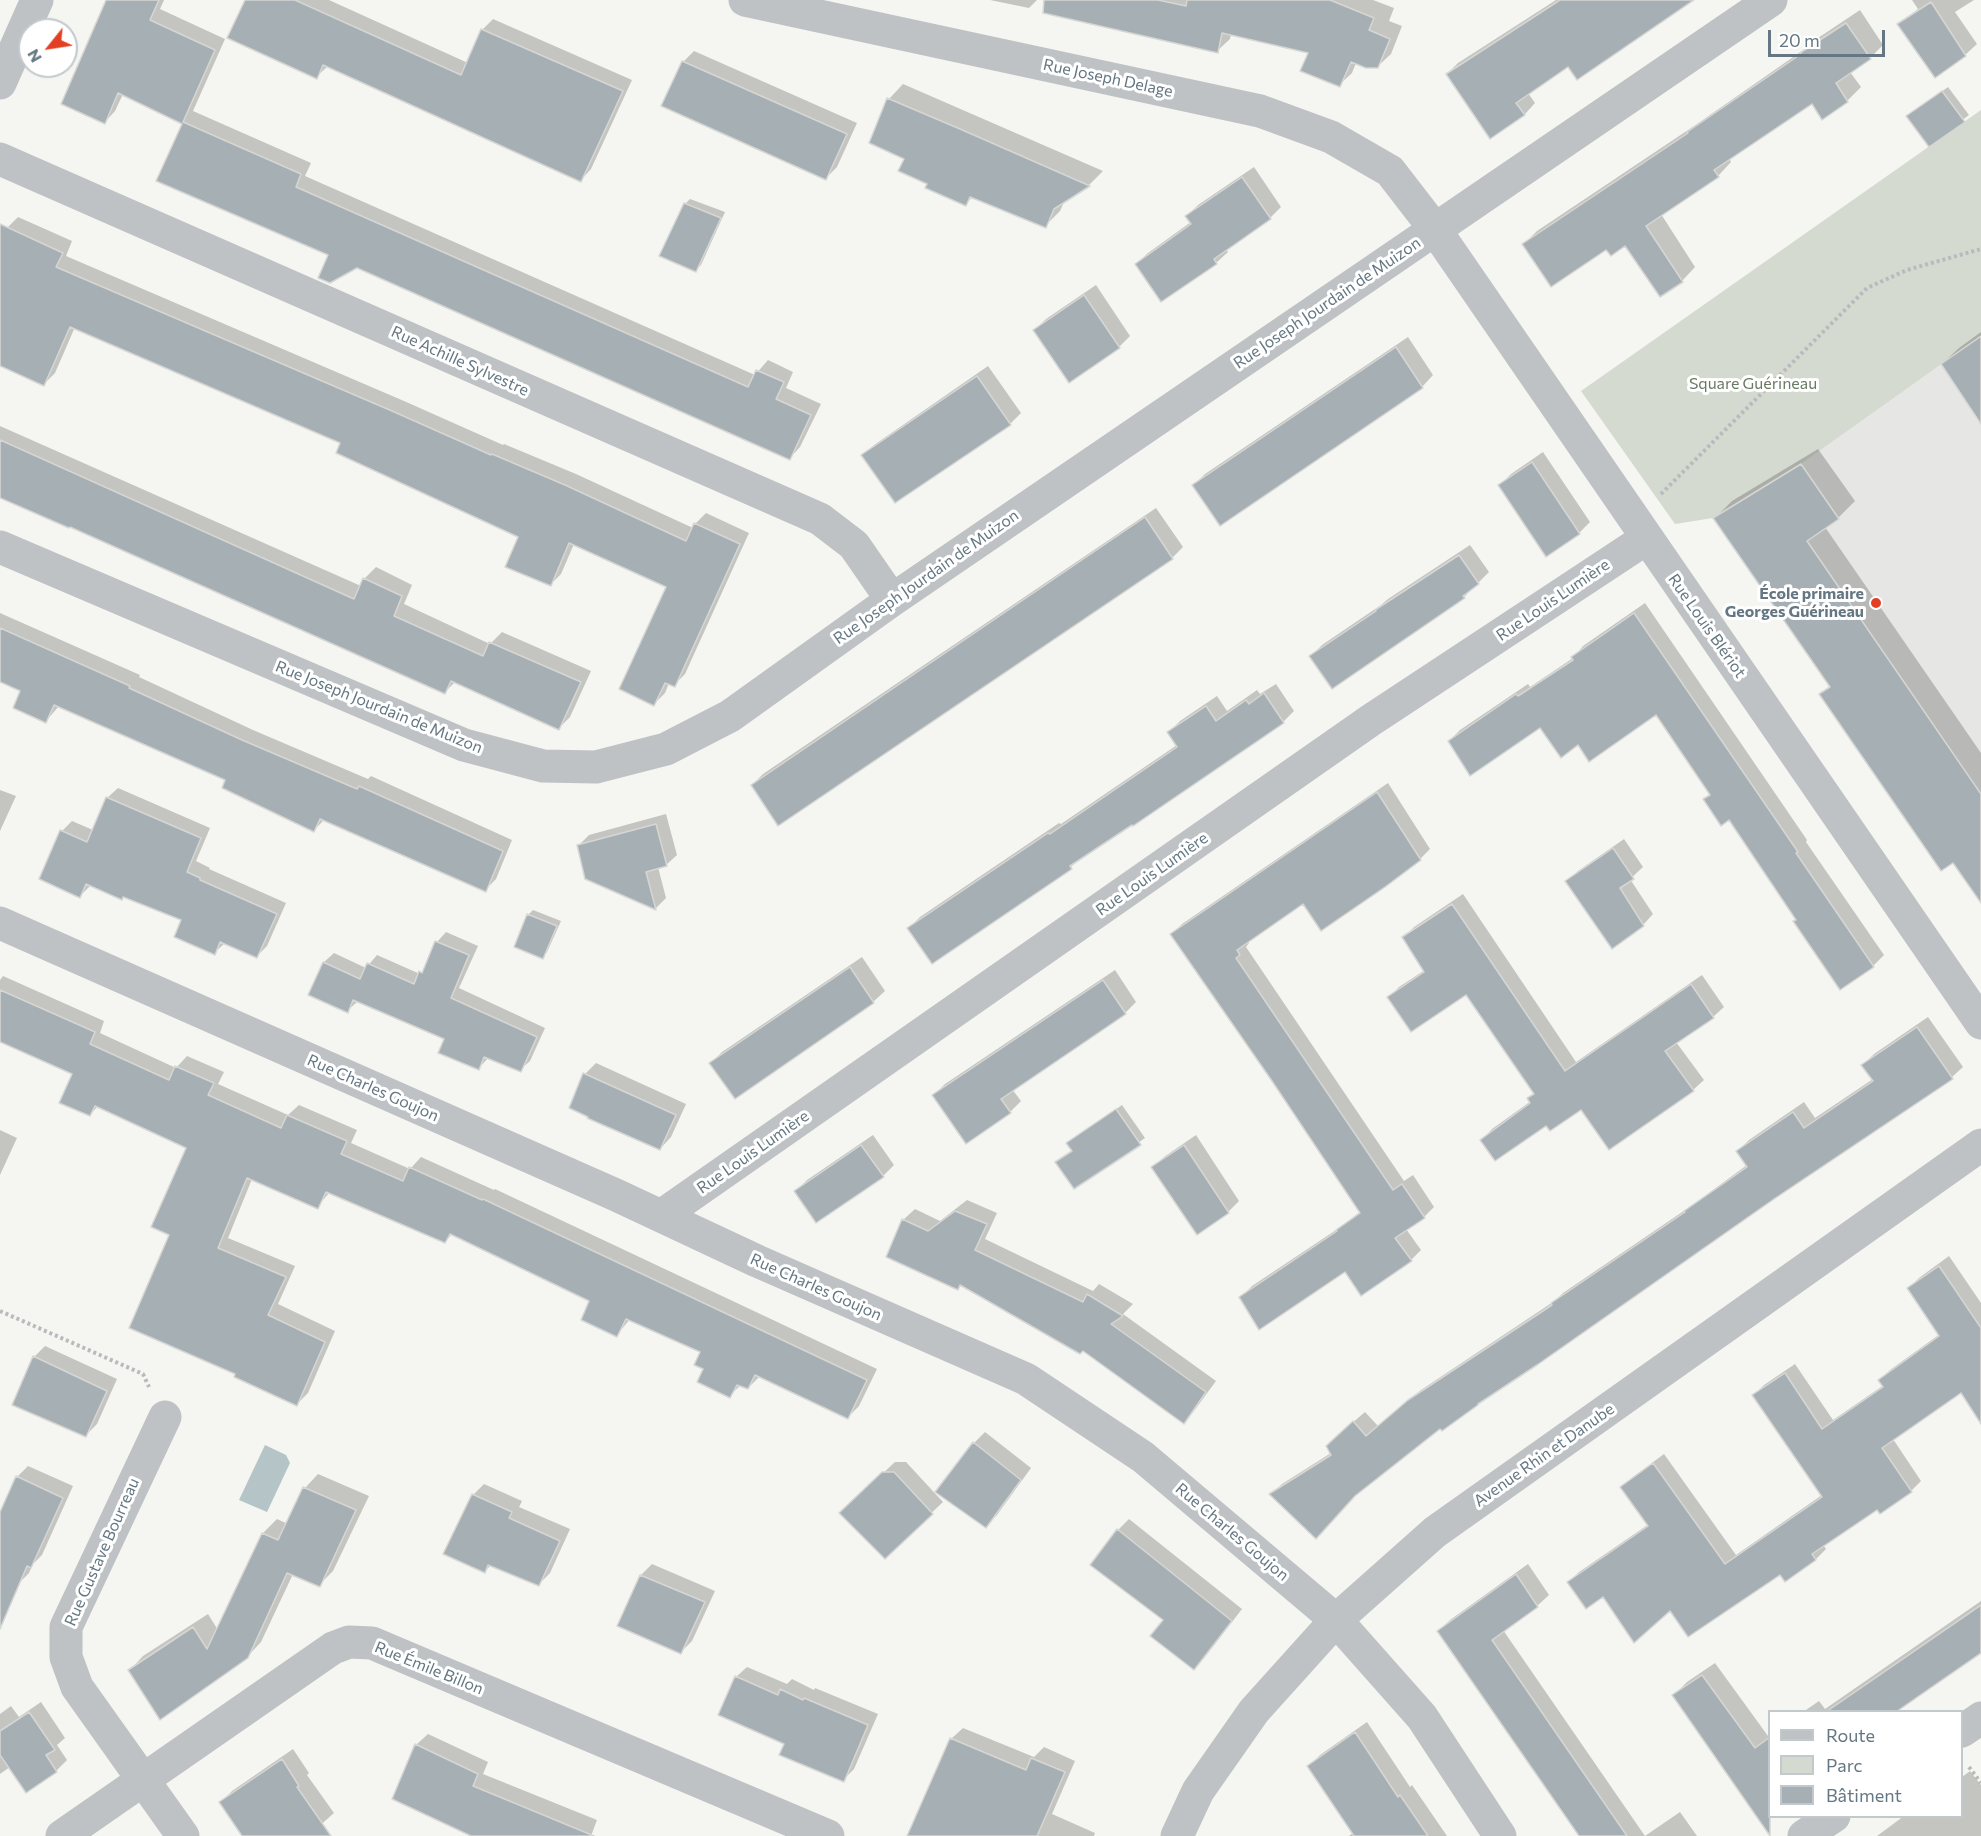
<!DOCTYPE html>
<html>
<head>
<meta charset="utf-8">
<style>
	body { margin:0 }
	#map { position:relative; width:1981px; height:1836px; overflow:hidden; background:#f5f5f1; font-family:Commissioner,sans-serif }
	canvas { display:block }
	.legend { position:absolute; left:1768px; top:1710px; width:195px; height:108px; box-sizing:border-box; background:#fff; border:2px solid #c1c9cd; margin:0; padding:8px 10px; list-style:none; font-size:18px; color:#647782 }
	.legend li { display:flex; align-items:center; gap:12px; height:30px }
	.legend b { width:30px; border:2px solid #c1c9cd }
	.north { position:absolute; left:18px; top:18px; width:60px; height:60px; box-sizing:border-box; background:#fff; border:2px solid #c1c9cd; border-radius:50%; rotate:240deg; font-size:16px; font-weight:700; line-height:24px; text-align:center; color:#647782 }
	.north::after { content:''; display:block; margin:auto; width:21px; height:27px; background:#e34023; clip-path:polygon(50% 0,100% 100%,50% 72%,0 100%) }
	.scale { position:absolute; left:1768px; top:30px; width:117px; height:27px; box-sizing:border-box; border:3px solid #647782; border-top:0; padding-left:8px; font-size:18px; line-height:21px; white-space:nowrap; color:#647782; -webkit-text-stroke:4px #fff; paint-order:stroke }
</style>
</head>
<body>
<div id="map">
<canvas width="1981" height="1836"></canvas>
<ul class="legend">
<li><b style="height:8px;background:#bec2c5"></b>Route</li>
<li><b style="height:16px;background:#d5dad0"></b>Parc</li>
<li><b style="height:16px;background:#a6b0b4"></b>Bâtiment</li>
</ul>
<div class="north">N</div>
<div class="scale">20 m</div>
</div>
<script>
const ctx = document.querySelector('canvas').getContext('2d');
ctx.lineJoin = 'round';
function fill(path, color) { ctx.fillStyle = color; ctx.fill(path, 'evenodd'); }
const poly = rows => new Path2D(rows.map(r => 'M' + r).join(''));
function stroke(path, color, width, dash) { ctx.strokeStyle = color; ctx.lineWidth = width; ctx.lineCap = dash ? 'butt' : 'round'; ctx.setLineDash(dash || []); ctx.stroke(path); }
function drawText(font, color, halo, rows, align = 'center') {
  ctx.font = font + ' Commissioner,sans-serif'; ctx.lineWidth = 6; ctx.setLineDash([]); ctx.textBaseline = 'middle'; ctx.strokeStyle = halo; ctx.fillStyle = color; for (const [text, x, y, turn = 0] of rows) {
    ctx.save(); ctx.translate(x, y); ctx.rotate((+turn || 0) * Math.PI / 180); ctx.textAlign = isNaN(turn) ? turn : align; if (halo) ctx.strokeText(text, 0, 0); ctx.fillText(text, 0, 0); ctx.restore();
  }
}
fill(poly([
	[1981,336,1981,903,1954,863,1941,871,1819,694,1830,687,1713,518,1801,464]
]), '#e6e6e5');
fill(poly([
	[1981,110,1981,336,1801,464,1713,518,1675,524,1581,391]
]), '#d5dad0');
fill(poly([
	[265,1445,286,1455,290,1463,267,1512,239,1500]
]), '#b5c4c7');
fill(poly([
	[108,0,164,0,160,9,225,39,193,111,311,163,305,176,755,375,768,360,793,372,786,388,821,404,800,447,790,458,330,254,184,123,123,94,115,111,105,122],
	[246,0,329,0,468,63,482,30,493,19,632,80,591,169,581,180,328,66,316,77],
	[990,0,1037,0,1029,8],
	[1096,0,1373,0,1394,8,1389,21,1402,26,1391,54,1378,66,1356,63,1352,73,1339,85,1310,51,1231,34,1230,39,1217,51],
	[1556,0,1689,0,1568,65,1528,93,1535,103,1525,114,1490,137,1447,74,1458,63],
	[1912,0,1974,0,1955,12,1977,44,1965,55,1935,76,1899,25,1918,9],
	[1860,10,1883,45,1870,58,1850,72,1861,87,1847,101,1822,118,1812,102,1729,158,1731,162,1718,176,1661,214,1695,267,1682,281,1661,295,1626,244,1607,248,1524,244,1537,231,1697,124,1809,46,1815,40],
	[694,51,857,123,837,167,826,178,683,62],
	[903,84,1103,171,1089,185,1065,200,1060,211,1045,226,973,197,965,204,929,183,906,158,871,142,889,99],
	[1948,87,1969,115,1929,145,1913,112],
	[1254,167,1281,207,1270,218,1226,249,1228,252,1216,263,1136,264,1148,253,1191,222,1187,216,1198,205],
	[690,199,725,212,701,265,696,270,685,204],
	[18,217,72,241,66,256,404,401,503,445,504,444,576,474,693,528,695,524,706,513,749,533,685,674,674,685,669,683,665,693,654,704,668,586,574,544,561,574,550,585,520,536,342,442,75,327,55,373,44,384,0,364,0,239,7,228],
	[1096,285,1130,336,1119,347,1070,381,1035,330,1046,319],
	[1981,332,1981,421,1942,364,1959,348],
	[1408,337,1433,375,1422,387,1194,485,1205,474],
	[988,366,1021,413,1010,424,895,501,863,456,874,445],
	[0,426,361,586,365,578,376,567,412,585,404,604,490,644,502,632,591,671,570,717,559,728,456,681,445,692,70,526,0,497],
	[1818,449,1855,501,1838,518,1825,527,1981,753,1981,900,1954,861,1821,695,1831,685,1715,518,1732,501],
	[1543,452,1590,522,1579,533,1500,485,1511,474],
	[1156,508,1183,547,1172,558,752,785,763,774],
	[1470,545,1489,572,1464,597,1333,687,1311,656,1322,645,1381,605,1388,599],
	[1645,603,1807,840,1806,842,1884,955,1873,966,1797,919,1729,818,1705,800,1711,794,1656,713,1579,743,1540,726,1449,741,1460,730,1528,684,1530,687,1573,658,1583,646],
	[0,613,140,675,139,677,253,730,368,779,371,776,512,840,496,879,485,890,325,819,314,830,227,780,59,706,46,721,22,690,0,680],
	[1276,684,1294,711,1283,722,1134,824,1133,823,1080,858,1071,867,909,928,920,917,1059,823,1061,824,1177,745,1169,732,1180,721,1217,696,1227,711,1257,690,1260,694],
	[1388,783,1430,849,1420,859,1304,902,1248,941,1249,943,1246,947,1404,1181,1413,1175,1434,1207,1424,1217,1406,1229,1421,1250,1411,1260,1346,1270,1241,1297,1252,1286,1342,1226,1361,1211,1172,934,1182,924],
	[118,788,210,828,196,861,210,868,209,869,286,903,267,946,257,956,225,943,214,953,183,920,124,896,122,899,90,886,80,896,62,831,72,821,93,830,107,798],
	[0,790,16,796,0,831],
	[666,814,677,855,666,865,658,867,666,898,656,908,587,878,579,845,589,835],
	[1624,839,1643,867,1630,879,1653,914,1643,925,1612,947,1567,882,1578,871],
	[1463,894,1576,1062,1702,975,1724,1007,1713,1017,1676,1042,1704,1080,1693,1090,1609,1148,1582,1108,1547,1124,1482,1140,1492,1129,1531,1101,1529,1099,1535,1093,1466,993,1389,997,1399,987,1425,970,1404,938,1414,927],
	[533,910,561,921,547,952,542,957,528,915],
	[446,932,478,946,459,988,545,1028,530,1061,520,1070,489,1057,478,1069,446,1038,357,1002,347,1011,310,994,324,962,334,953,366,968,377,955,420,974,427,966,437,942],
	[862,957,885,991,873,1002,735,1097,711,1063,722,1052],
	[1115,970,1136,1002,1125,1013,1012,1089,1021,1101,1010,1112,934,1095,945,1084],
	[3,976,104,1021,100,1033,176,1068,187,1056,224,1072,218,1084,288,1115,299,1105,357,1130,351,1143,410,1169,421,1157,494,1190,495,1189,877,1369,859,1406,848,1417,759,1377,748,1388,741,1385,729,1396,706,1368,702,1352,630,1319,617,1335,591,1300,452,1234,445,1242,330,1192,317,1207,252,1179,228,1238,295,1266,278,1304,335,1331,308,1393,297,1404,237,1374,171,1234,188,1147,98,1106,90,1115,74,1073,0,1040,0,980],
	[1928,1017,1963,1067,1952,1077,1440,1426,1272,1494,1282,1484,1331,1453,1338,1435,1365,1412,1378,1426,1421,1390,1556,1300,1563,1293,1691,1206,1747,1165,1738,1151,1749,1140,1804,1102,1815,1118,1873,1079,1863,1065,1874,1054],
	[596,1063,686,1104,671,1137,660,1149,585,1074],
	[1122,1105,1145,1138,1074,1187,1062,1157,1073,1150,1068,1143],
	[0,1130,17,1138,0,1175],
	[873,1135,894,1165,883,1176,796,1191,807,1180],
	[1196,1135,1239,1201,1228,1212,1153,1168,1164,1157],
	[967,1200,997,1213,985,1239,1093,1291,1099,1284,1133,1304,1123,1314,1216,1381,1194,1411,1183,1422,1083,1349,961,1285,957,1288,888,1257,903,1220,915,1209,940,1221],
	[1949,1256,1981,1303,1981,1422,1961,1391,1893,1439,1921,1481,1911,1491,1877,1508,1823,1545,1826,1549,1816,1559,1785,1580,1780,1573,1671,1609,1604,1594,1569,1582,1579,1572,1649,1524,1622,1487,1633,1477,1664,1454,1736,1555,1822,1495,1754,1395,1764,1385,1795,1364,1833,1420,1884,1385,1880,1380,1890,1370,1940,1334,1909,1288,1919,1278],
	[45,1346,117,1379,97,1424,86,1435,34,1357],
	[985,1432,1031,1468,997,1515,986,1526,974,1443],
	[895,1462,906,1462,943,1502,885,1557,852,1502],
	[28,1466,73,1486,42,1555,33,1564,29,1573,18,1584,0,1576,0,1516,17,1477],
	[318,1474,369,1496,333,1571,319,1585,293,1574,261,1642,247,1657,130,1670,143,1656,208,1614,218,1630,263,1533,277,1519,288,1524,305,1488],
	[484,1484,522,1501,519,1507,570,1529,550,1573,539,1584,492,1564,485,1571,473,1495],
	[1129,1519,1242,1609,1205,1657,1194,1668,1165,1620,1118,1530],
	[652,1564,715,1591,692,1641,681,1652,619,1625,641,1575],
	[1528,1564,1549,1595,1537,1606,1503,1630,1645,1836,1680,1812,1697,1836,1581,1836,1439,1631,1450,1620],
	[1981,1601,1981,1650,1892,1712,1803,1712,1819,1701,1825,1709],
	[1715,1663,1768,1736,1770,1735,1770,1796,1674,1695,1687,1682],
	[747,1667,787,1684,792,1679,814,1690,815,1688,878,1714,854,1769,843,1780,786,1743,736,1677],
	[41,1702,65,1738,57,1745,67,1760,56,1771,10,1767,0,1774,0,1714,11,1706,19,1717],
	[1367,1722,1410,1787,1412,1785,1447,1836,1349,1836,1353,1833,1309,1766,1320,1755],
	[963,1728,1034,1757,1044,1747,1075,1761,1052,1814,1095,1833,1094,1836,925,1836,951,1739],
	[428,1734,488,1762,483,1774,597,1820,591,1836,475,1836,416,1745],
	[293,1749,309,1773,307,1775,334,1813,317,1828,323,1836,252,1836,221,1802,232,1791],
	[1970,1771,1981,1785,1981,1836,1877,1836,1904,1816,1962,1816,1962,1777]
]), '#0003');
const building = poly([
	[106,0,159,0,150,20,215,50,183,122,301,174,296,187,748,387,756,370,784,382,776,399,811,415,790,460,357,268,330,283,318,278,328,255,156,181,182,124,118,93,105,124,61,104,106,0],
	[245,0,295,0,461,75,481,29,623,91,581,182,323,65,317,79,227,38,245,0],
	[1044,0,1158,0,1186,6,1187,0,1330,0,1374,18,1369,30,1390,39,1378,68,1366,68,1351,62,1340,87,1300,71,1308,53,1222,33,1218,53,1043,13,1044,0],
	[1560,0,1694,0,1577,80,1568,67,1516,103,1525,115,1490,139,1446,74,1560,0],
	[1931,2,1966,56,1935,78,1897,24,1931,2],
	[1846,23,1871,59,1836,83,1848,102,1822,120,1812,104,1714,170,1719,177,1646,226,1683,282,1660,297,1625,246,1611,256,1606,250,1551,287,1522,244,1688,133,1687,132,1801,54,1800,53,1846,23],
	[682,61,847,134,826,180,661,106,682,61],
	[1942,91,1965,122,1929,147,1906,116,1942,91],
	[887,98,960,129,1090,186,1054,209,1046,228,970,197,966,206,925,188,927,184,898,171,904,159,869,143,887,98],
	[1242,177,1271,219,1214,259,1217,264,1161,302,1135,264,1191,224,1185,216,1242,177],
	[684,203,721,218,696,272,659,256,684,203],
	[0,224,63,253,56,267,392,411,491,455,492,454,565,485,686,541,694,523,740,544,675,687,665,683,654,706,619,689,666,587,569,543,551,586,505,567,518,537,336,453,340,443,70,327,44,386,0,366,0,224],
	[1084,295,1120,348,1069,383,1033,330,1084,295],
	[1981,336,1981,424,1941,364,1981,336],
	[1396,347,1423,388,1220,526,1192,485,1396,347],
	[977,376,1011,425,895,503,861,455,977,376],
	[0,440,354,599,363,578,402,596,394,616,483,656,489,642,581,682,559,730,451,681,445,694,70,527,69,528,0,498,0,440],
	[1532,462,1580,534,1546,557,1498,485,1532,462],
	[1801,464,1839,519,1807,541,1981,794,1981,903,1953,863,1941,871,1819,694,1830,687,1713,518,1801,464],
	[1145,517,1173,559,778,826,751,785,1145,517],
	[1459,555,1479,584,1463,596,1465,598,1332,689,1309,656,1376,611,1375,610,1459,555],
	[1634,613,1798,852,1796,853,1874,967,1840,990,1793,921,1796,920,1729,820,1721,826,1703,799,1710,795,1656,715,1589,762,1578,745,1561,758,1540,728,1470,776,1448,741,1516,694,1518,696,1573,660,1571,657,1634,613],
	[0,628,130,686,129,688,242,740,357,789,359,786,503,851,486,892,320,819,314,832,222,788,225,780,54,705,46,723,13,708,20,691,0,682,0,628],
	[1264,693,1284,723,1133,826,1132,825,1070,866,1072,869,932,964,907,928,1048,833,1050,834,1177,747,1167,732,1206,706,1216,721,1246,700,1249,704,1264,693],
	[1377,792,1421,860,1385,887,1321,931,1303,904,1237,950,1240,955,1236,958,1393,1190,1402,1184,1425,1218,1395,1238,1412,1261,1361,1296,1345,1272,1259,1330,1239,1297,1337,1231,1336,1230,1360,1213,1272,1081,1170,934,1377,792],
	[106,797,201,838,187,872,200,878,200,880,277,914,257,958,220,942,215,955,174,937,181,920,123,897,122,900,86,884,80,898,39,879,60,830,87,842,106,797],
	[656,824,667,866,646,872,656,910,585,879,577,845,656,824],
	[1613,848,1634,879,1620,888,1644,926,1612,949,1565,881,1613,848],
	[1452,904,1565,1071,1691,984,1714,1018,1665,1051,1694,1091,1609,1150,1581,1110,1550,1131,1546,1126,1495,1161,1480,1140,1530,1103,1527,1098,1534,1094,1466,995,1411,1032,1387,997,1424,972,1402,937,1452,904],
	[527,914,557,926,543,959,514,947,527,914],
	[435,941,469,955,451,998,537,1037,521,1072,484,1057,479,1070,438,1053,444,1039,353,1000,348,1013,308,995,323,962,360,979,367,963,414,984,419,971,422,973,435,941],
	[850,967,874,1003,735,1099,709,1063,850,967],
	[1103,980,1126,1014,1001,1099,1011,1113,966,1144,932,1095,1103,980],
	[0,990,95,1032,90,1044,169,1080,175,1066,214,1083,208,1095,281,1128,287,1115,347,1141,341,1154,403,1181,409,1167,482,1200,483,1199,867,1380,848,1419,755,1375,748,1389,737,1385,730,1398,697,1382,703,1369,694,1365,700,1352,626,1319,617,1337,581,1320,589,1301,450,1234,445,1243,326,1192,318,1209,247,1178,218,1248,286,1277,268,1315,325,1342,297,1406,234,1377,235,1374,129,1328,169,1235,151,1227,186,1148,95,1106,90,1116,59,1103,72,1074,0,1042,0,990],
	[1917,1027,1953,1079,1774,1199,1537,1365,1478,1404,1478,1405,1442,1431,1440,1429,1355,1496,1316,1539,1269,1494,1331,1455,1326,1446,1353,1421,1366,1436,1408,1400,1552,1305,1551,1303,1685,1212,1684,1211,1747,1167,1736,1151,1793,1112,1804,1128,1873,1081,1861,1065,1917,1027],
	[583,1073,676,1115,660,1150,587,1118,588,1117,569,1108,583,1073],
	[1116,1109,1141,1145,1074,1189,1055,1162,1072,1151,1066,1143,1116,1109],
	[861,1145,884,1177,816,1223,794,1191,861,1145],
	[1184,1145,1229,1213,1197,1235,1151,1167,1184,1145],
	[955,1211,987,1224,975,1250,1083,1302,1087,1294,1123,1316,1111,1324,1206,1392,1184,1424,1083,1351,1080,1354,960,1285,958,1290,886,1257,902,1219,928,1231,955,1211],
	[1939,1266,1981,1328,1981,1424,1961,1393,1882,1448,1912,1492,1880,1514,1877,1510,1812,1554,1816,1560,1785,1582,1780,1575,1688,1637,1670,1611,1634,1643,1603,1597,1586,1609,1567,1582,1648,1526,1620,1487,1653,1463,1725,1564,1822,1497,1752,1395,1785,1373,1822,1429,1883,1387,1878,1380,1939,1336,1907,1288,1939,1266],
	[33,1356,107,1391,86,1437,12,1405,33,1356],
	[973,1442,1021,1480,986,1528,935,1492,973,1442],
	[882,1472,894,1472,933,1514,885,1559,839,1513,882,1472],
	[16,1476,63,1498,31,1568,27,1566,0,1629,0,1512,16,1476],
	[303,1487,356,1510,320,1587,287,1573,248,1658,160,1720,128,1670,193,1627,207,1649,262,1533,278,1540,303,1487],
	[472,1494,512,1512,509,1518,560,1541,539,1586,488,1565,485,1573,443,1554,472,1494],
	[1117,1529,1232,1621,1194,1670,1150,1636,1163,1620,1090,1565,1117,1529],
	[1516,1574,1538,1607,1492,1640,1627,1836,1579,1836,1437,1631,1516,1574],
	[640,1575,705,1602,681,1654,617,1626,640,1575],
	[1981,1605,1981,1653,1916,1698,1896,1712,1826,1712,1981,1605],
	[1702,1675,1755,1748,1770,1737,1770,1836,1672,1695,1702,1675],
	[735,1676,778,1695,780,1689,803,1700,804,1698,868,1725,844,1782,779,1755,784,1744,718,1715,735,1676],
	[29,1712,55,1750,46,1755,57,1772,26,1793,0,1755,0,1731,29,1712],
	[1355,1732,1398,1797,1400,1795,1428,1836,1354,1836,1307,1766,1355,1732],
	[950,1738,1026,1770,1031,1758,1065,1772,1037,1836,907,1836,950,1738],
	[415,1744,478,1774,473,1786,594,1836,471,1836,392,1799,415,1744],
	[282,1759,299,1786,297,1787,331,1836,242,1836,219,1802,282,1759]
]);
fill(building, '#a6b0b4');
stroke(building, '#d6d6d4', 1.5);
stroke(poly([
	[1661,494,1867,288,1907,270,1981,249],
	[0,1311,143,1374,149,1387],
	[1969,1767,1981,1783]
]), '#b8bbbd', 4, [3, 3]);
stroke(poly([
	[745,0,1260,111,1331,137,1390,171,1434,228,1981,1023],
	[0,83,37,0],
	[0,159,820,519,854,545,892,600],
	[0,547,464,745,543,766,596,767,666,749,730,716,892,600,1771,0],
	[0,923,616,1195,757,1261,1026,1379,1143,1457,1336,1620,1422,1717,1500,1836],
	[661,1216,1371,720,1647,538],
	[165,1417,66,1627,66,1657,77,1687,183,1836],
	[1962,1731,1981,1718],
	[62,1836,333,1648,349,1642,372,1643,828,1836],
	[1177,1836,1198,1791,1254,1711,1336,1620,1435,1532,1981,1145],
	[1804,1836,1834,1816]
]), '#bec2c5', 33);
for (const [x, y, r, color] of [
	[1876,603,6,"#e34023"]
]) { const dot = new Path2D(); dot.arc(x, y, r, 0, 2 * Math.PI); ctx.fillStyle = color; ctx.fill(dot); stroke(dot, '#fff', 2); }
drawText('16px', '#647782', '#fff', [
	["Rue Joseph Delage",1108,78,12],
	["Rue Joseph Jourdain de Muizon",1327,303,-34],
	["Rue Achille Sylvestre",460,361,24],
	["Rue Joseph Jourdain de Muizon",926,577,-35],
	["Rue Louis Lumière",1553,600,-34],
	["Rue Louis Blériot",1707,626,55],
	["Rue Joseph Jourdain de Muizon",379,707,22],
	["Rue Louis Lumière",1152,874,-35],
	["Rue Charles Goujon",373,1088,24],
	["Rue Louis Lumière",753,1152,-35],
	["Rue Charles Goujon",816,1287,24],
	["Avenue Rhin et Danube",1544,1455,-35],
	["Rue Charles Goujon",1232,1532,40],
	["Rue Gustave Bourreau",102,1552,-66],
	["Rue Émile Billon",429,1668,22]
]);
drawText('16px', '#697a63', '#fff', [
	["Square Guérineau",1753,384]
]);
drawText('bold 16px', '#647782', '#fff', [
	["École primaire",1864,594],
	["Georges Guérineau",1864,612]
], 'right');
</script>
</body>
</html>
